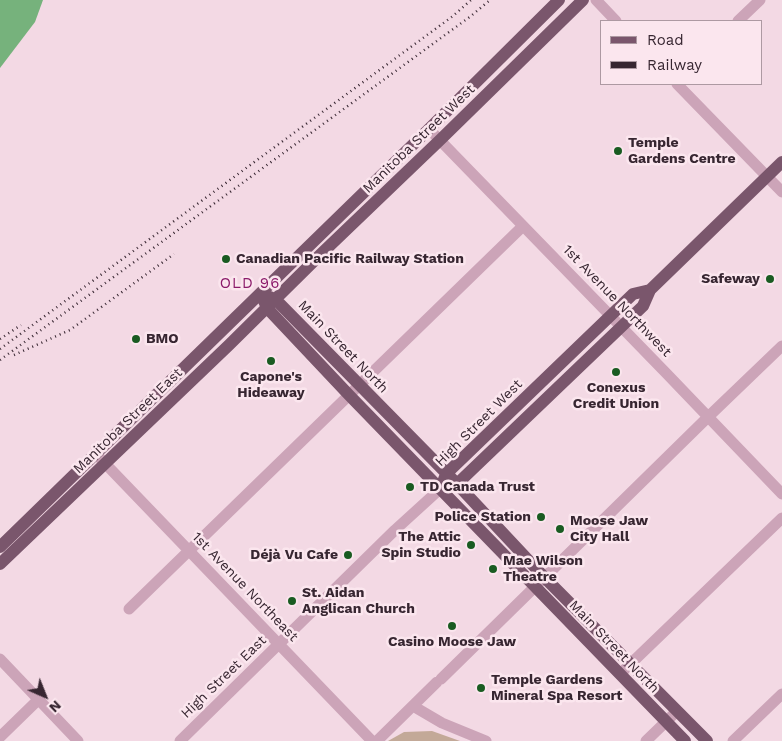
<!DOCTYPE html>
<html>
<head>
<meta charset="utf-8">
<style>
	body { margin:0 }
	#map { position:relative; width:782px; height:741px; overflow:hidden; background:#f3d9e4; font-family:"Work Sans",sans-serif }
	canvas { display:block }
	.legend { position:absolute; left:600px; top:20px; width:162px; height:65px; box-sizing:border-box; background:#fbe6ee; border:1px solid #ad99a2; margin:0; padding:6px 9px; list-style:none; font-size:15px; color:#372631 }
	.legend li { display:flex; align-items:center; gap:10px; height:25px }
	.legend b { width:25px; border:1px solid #ad99a2 }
	.north { position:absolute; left:20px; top:671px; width:50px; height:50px; -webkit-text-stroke:4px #fbe6ee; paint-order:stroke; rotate:136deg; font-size:14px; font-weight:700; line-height:20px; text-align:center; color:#372631 }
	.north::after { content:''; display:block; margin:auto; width:18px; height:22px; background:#372631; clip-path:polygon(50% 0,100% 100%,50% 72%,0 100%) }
</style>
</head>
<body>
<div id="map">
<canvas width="782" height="741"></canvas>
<ul class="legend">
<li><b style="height:6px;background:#7a566c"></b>Road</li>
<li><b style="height:6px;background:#372631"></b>Railway</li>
</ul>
<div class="north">N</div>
</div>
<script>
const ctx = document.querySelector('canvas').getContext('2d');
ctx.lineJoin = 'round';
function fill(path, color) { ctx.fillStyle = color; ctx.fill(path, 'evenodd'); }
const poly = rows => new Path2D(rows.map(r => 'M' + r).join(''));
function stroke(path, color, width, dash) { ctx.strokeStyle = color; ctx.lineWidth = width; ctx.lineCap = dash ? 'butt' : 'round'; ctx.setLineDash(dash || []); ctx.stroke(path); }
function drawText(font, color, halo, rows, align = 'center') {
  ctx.font = font + ' "Work Sans",sans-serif'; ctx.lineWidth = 5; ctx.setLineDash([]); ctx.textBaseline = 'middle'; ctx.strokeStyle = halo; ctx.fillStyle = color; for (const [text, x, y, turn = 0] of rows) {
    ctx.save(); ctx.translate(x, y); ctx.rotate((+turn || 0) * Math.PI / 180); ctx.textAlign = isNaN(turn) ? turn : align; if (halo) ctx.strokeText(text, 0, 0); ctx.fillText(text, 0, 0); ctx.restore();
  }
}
fill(poly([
	[432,731,460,741,388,741,404,732]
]), '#c3a998');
fill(poly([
	[0,0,43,0,35,22,0,68]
]), '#76b27c');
stroke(poly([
	[596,0,616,21],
	[738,21,760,0],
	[677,84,782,192],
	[429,129,667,374,782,494],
	[96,454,372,741],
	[129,609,523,226],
	[0,659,78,741],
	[620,674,782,518],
	[441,679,708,417,782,346],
	[413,706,442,723,486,741],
	[0,737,39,699],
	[180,741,395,530,440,489],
	[377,741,437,682],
	[646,741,677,711],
	[733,741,782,694]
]), '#cca4b8', 11);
stroke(poly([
	[270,297,276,300,457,484,545,578,707,741],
	[264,301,267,308,349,395,685,741],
	[443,482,446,474,633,294,650,290],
	[450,486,457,484,643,306,650,290,782,162],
	[0,547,429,129,559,0],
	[0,564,229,345,321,254,440,140,583,0]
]), '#7a566c', 12);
stroke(poly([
	[0,339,21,325],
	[0,349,453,16,471,0],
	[14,355,70,330,174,254],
	[0,360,471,16,490,0]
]), '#372631', 2.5, [1, 4]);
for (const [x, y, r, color] of [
	[618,151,5,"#195b21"],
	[226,259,5,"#195b21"],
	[770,279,5,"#195b21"],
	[136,339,5,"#195b21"],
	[271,361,5,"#195b21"],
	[616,372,5,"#195b21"],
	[410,487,5,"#195b21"],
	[541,517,5,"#195b21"],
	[560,529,5,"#195b21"],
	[471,545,5,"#195b21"],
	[348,555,5,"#195b21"],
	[493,569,5,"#195b21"],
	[292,601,5,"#195b21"],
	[452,626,5,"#195b21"],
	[481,688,5,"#195b21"]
]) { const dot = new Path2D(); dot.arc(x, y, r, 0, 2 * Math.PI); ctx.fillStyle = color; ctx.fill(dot); stroke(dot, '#fbe6ee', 2); }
drawText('14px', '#372631', '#fbe6ee', [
	["Manitoba Street West",419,139,-44],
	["1st Avenue Northwest",617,301,46],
	["Main Street North",343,347,46],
	["Manitoba Street East",128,421,-44],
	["High Street West",479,423,-45],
	["1st Avenue Northeast",245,587,46],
	["Main Street North",614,647,46],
	["High Street East",224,677,-44]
]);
drawText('bold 14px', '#372631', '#fbe6ee', [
	["Temple",628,143],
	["Gardens Centre",628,159],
	["Canadian Pacific Railway Station",236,259],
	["Safeway",760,279,"right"],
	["BMO",146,339],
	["Capone's",271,377,"center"],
	["Hideaway",271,393,"center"],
	["Conexus",616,388,"center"],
	["Credit Union",616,404,"center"],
	["TD Canada Trust",420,487],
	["Police Station",531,517,"right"],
	["Moose Jaw",570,521],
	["City Hall",570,537],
	["The Attic",461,537,"right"],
	["Spin Studio",461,553,"right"],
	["Déjà Vu Cafe",338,555,"right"],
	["Mae Wilson",503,561],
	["Theatre",503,577],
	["St. Aidan",302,593],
	["Anglican Church",302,609],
	["Casino Moose Jaw",452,642,"center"],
	["Temple Gardens",491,680],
	["Mineral Spa Resort",491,696]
], 'left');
ctx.letterSpacing = '1px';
drawText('15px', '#8b1a6a', '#fbe6ee', [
	["OLD 96",250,284]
]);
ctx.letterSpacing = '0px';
</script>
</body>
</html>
